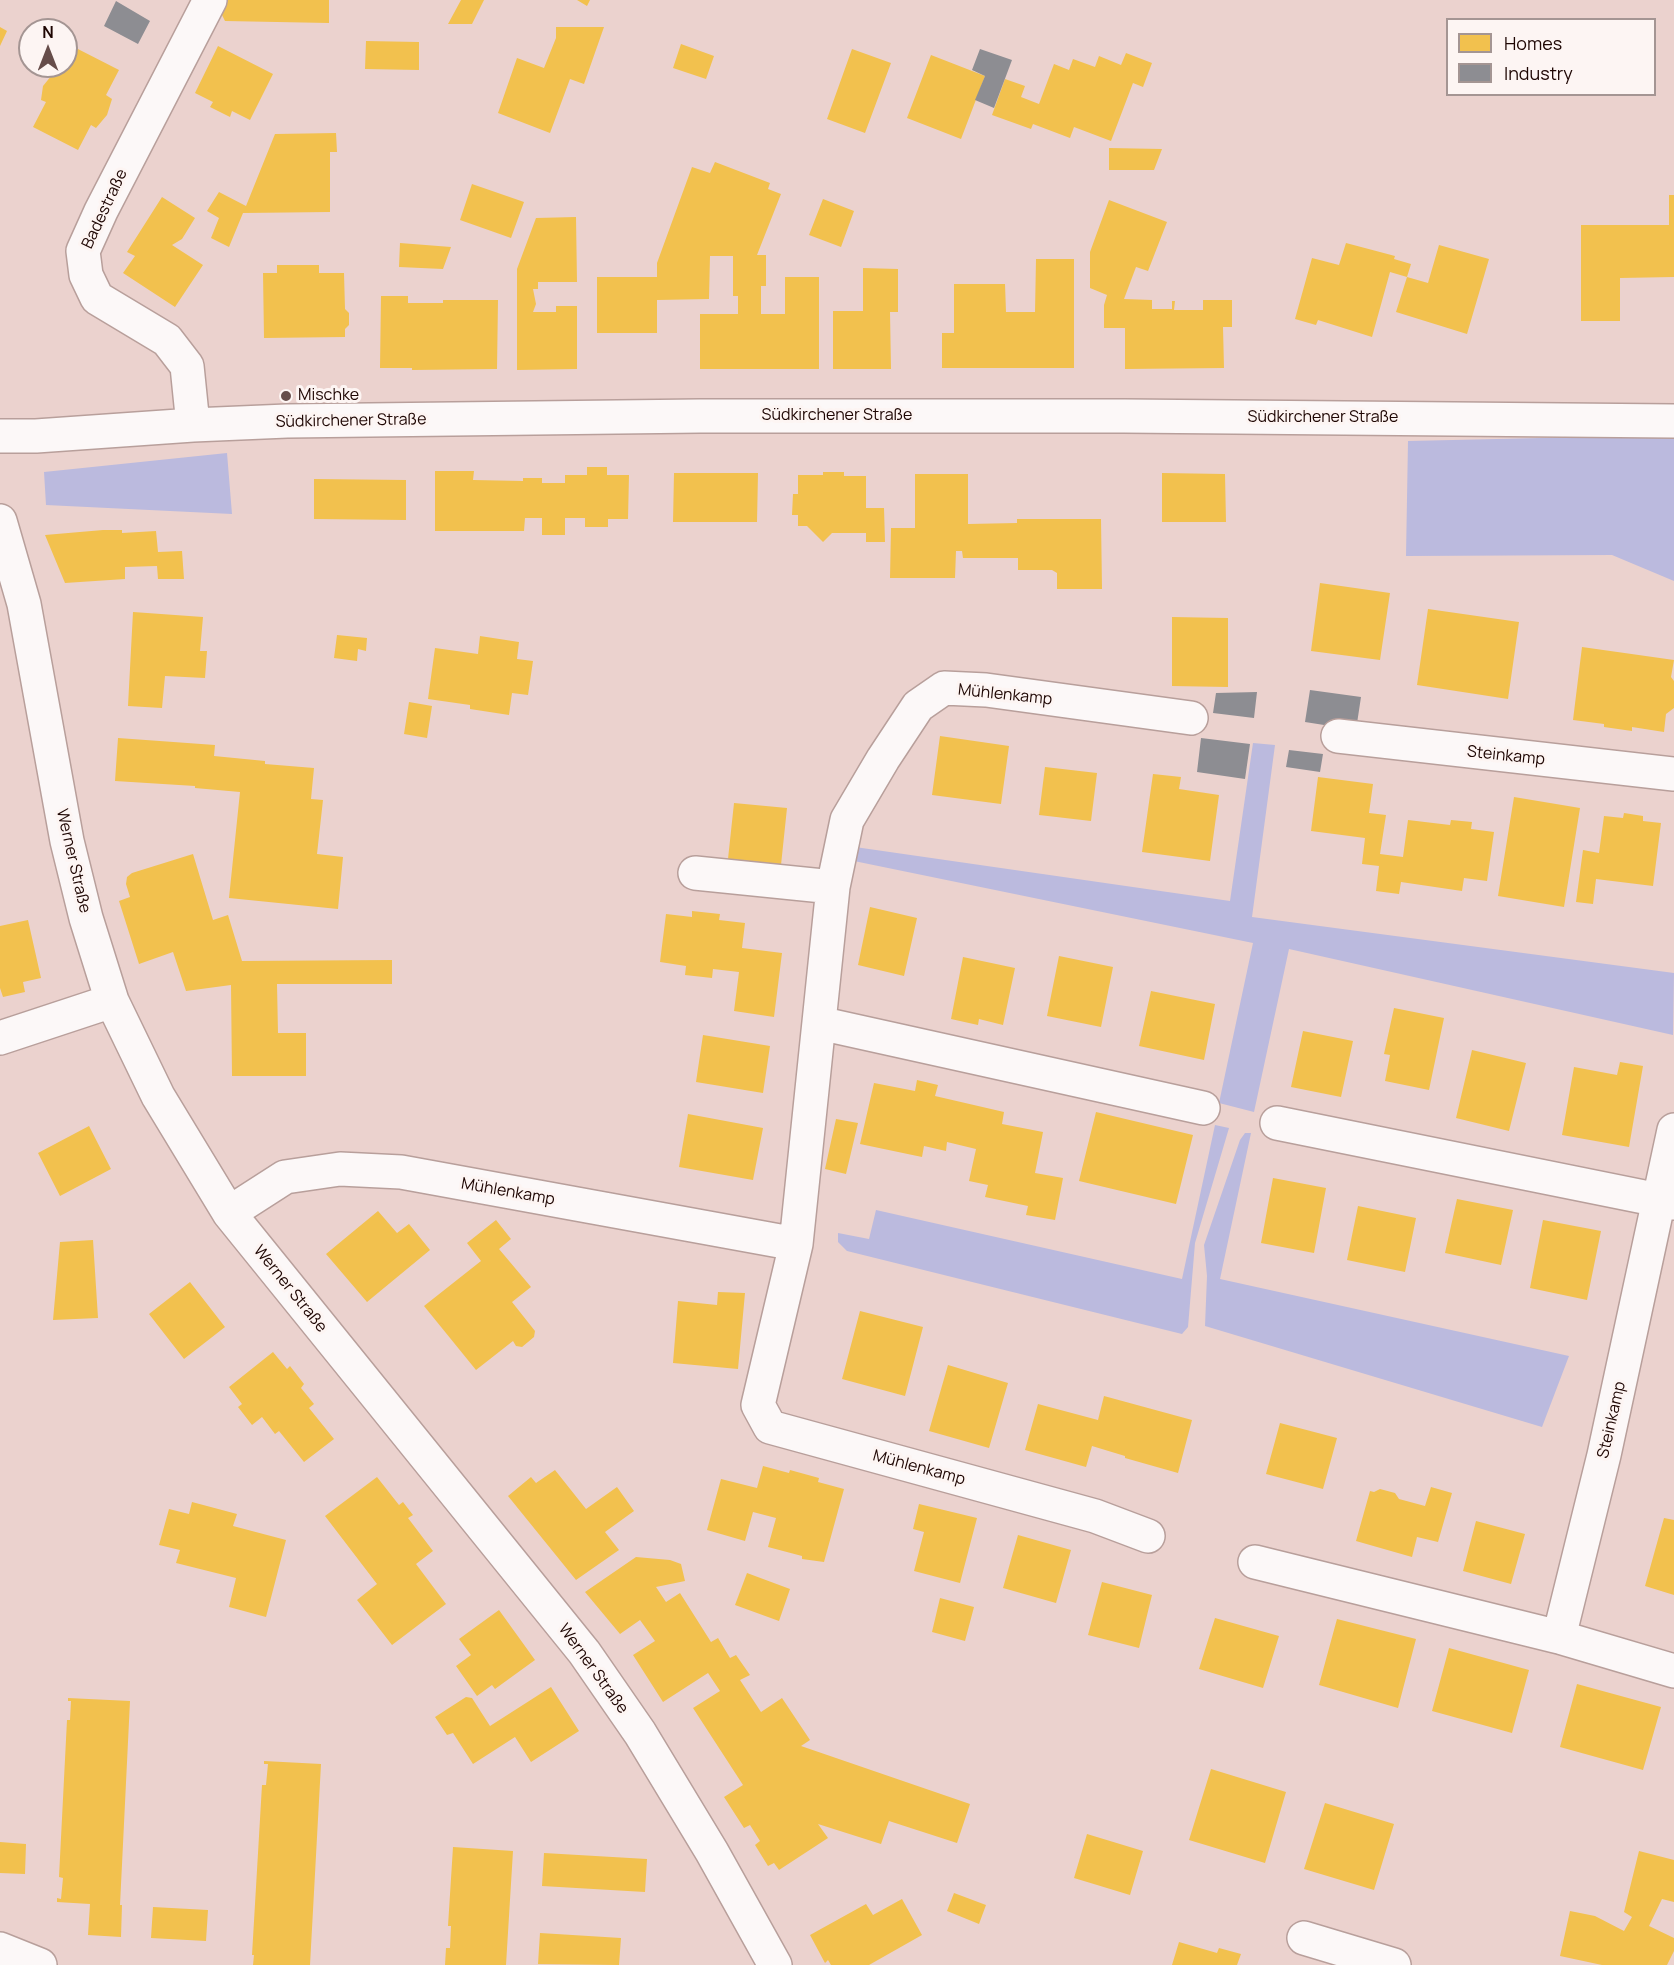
<!DOCTYPE html>
<html>
<head>
<meta charset="utf-8">
<style>
	body { margin:0 }
	#map { position:relative; width:1674px; height:1965px; overflow:hidden; background:#ebd2ce; font-family:Manrope,sans-serif }
	canvas { display:block }
	.legend { position:absolute; left:1446px; top:18px; width:210px; height:78px; box-sizing:border-box; background:#fdf5f3; border:2px solid #a49593; margin:0; padding:8px 10px; list-style:none; font-size:18px; color:#1e0603 }
	.legend li { display:flex; align-items:center; gap:12px; height:30px }
	.legend b { width:30px; border:2px solid #a49593 }
	.north { position:absolute; left:18px; top:18px; width:60px; height:60px; box-sizing:border-box; background:#fdf5f3; border:2px solid #a49593; border-radius:50%; rotate:0deg; font-size:16px; font-weight:700; line-height:24px; text-align:center; color:#1e0603 }
	.north::after { content:''; display:block; margin:auto; width:21px; height:27px; background:#664d4a; clip-path:polygon(50% 0,100% 100%,50% 72%,0 100%) }
</style>
</head>
<body>
<div id="map">
<canvas width="1674" height="1965"></canvas>
<ul class="legend">
<li><b style="height:16px;background:#f2c14e"></b>Homes</li>
<li><b style="height:16px;background:#8d8d92"></b>Industry</li>
</ul>
<div class="north">N</div>
</div>
<script>
const ctx = document.querySelector('canvas').getContext('2d');
ctx.lineJoin = 'round';
function fill(path, color) { ctx.fillStyle = color; ctx.fill(path, 'evenodd'); }
const poly = rows => new Path2D(rows.map(r => 'M' + r).join(''));
function stroke(path, color, width, dash) { ctx.strokeStyle = color; ctx.lineWidth = width; ctx.lineCap = dash ? 'butt' : 'round'; ctx.setLineDash(dash || []); ctx.stroke(path); }
function drawText(font, color, halo, rows, align = 'center') {
  ctx.font = font + ' Manrope,sans-serif'; ctx.lineWidth = 6; ctx.setLineDash([]); ctx.textBaseline = 'middle'; ctx.strokeStyle = halo; ctx.fillStyle = color; for (const [text, x, y, turn = 0] of rows) {
    ctx.save(); ctx.translate(x, y); ctx.rotate((+turn || 0) * Math.PI / 180); ctx.textAlign = isNaN(turn) ? turn : align; if (halo) ctx.strokeText(text, 0, 0); ctx.fillText(text, 0, 0); ctx.restore();
  }
}
fill(poly([
	[1674,435,1674,581,1612,555,1406,556,1408,441],
	[227,453,232,514,46,505,44,472],
	[1253,743,1275,745,1252,917,1674,973,1673,1035,1289,949,1254,1112,1219,1103,1253,943,854,861,855,847,1230,901],
	[1215,1125,1229,1128,1195,1243,1188,1327,1182,1334,847,1251,838,1242,838,1233,869,1239,876,1210,1182,1279],
	[1245,1133,1251,1133,1220,1279,1569,1356,1542,1427,1205,1326,1207,1276,1204,1245,1240,1140]
]), '#bbbade');
fill(poly([
	[227,0,329,0,329,23,225,21,221,13],
	[461,0,484,0,472,24,448,24],
	[577,0,590,0,587,6],
	[0,27,7,31,0,46],
	[556,27,604,27,584,84,570,79,550,133,498,113,517,58,544,68,556,38],
	[366,41,419,42,419,70,365,69],
	[681,44,714,56,706,79,673,68],
	[218,46,273,74,250,120,232,111,230,117,210,107,213,102,195,93],
	[74,47,119,70,106,95,112,99,107,115,96,128,91,125,78,150,33,127,46,102,41,100,43,86,56,70,61,73],
	[852,49,891,63,865,133,827,119],
	[1126,53,1152,63,1143,87,1133,83,1111,141,1074,127,1070,138,1033,124,1031,129,992,115,1005,79,1025,86,1021,97,1039,104,1054,64,1069,70,1073,59,1095,67,1099,56,1121,65],
	[931,55,985,76,961,139,907,118],
	[336,133,337,152,330,152,330,212,243,213,229,247,211,238,219,218,207,211,219,192,246,206,275,134],
	[1109,148,1162,149,1154,170,1109,170],
	[715,162,770,183,768,189,781,194,757,255,766,255,766,286,761,286,761,314,785,314,785,277,819,277,819,369,700,369,700,314,738,314,738,296,733,296,733,256,710,256,709,299,657,300,657,333,597,333,597,277,657,277,657,263,692,167,710,173],
	[472,184,524,202,511,238,460,220],
	[1669,195,1674,195,1674,277,1620,278,1620,321,1581,321,1581,225,1669,225],
	[162,197,195,218,182,239,172,245,203,265,175,307,123,273,135,256,127,252],
	[823,199,854,211,841,247,809,235],
	[1109,200,1167,222,1148,271,1136,267,1124,299,1152,300,1152,309,1172,309,1172,301,1175,301,1174,310,1203,310,1203,300,1232,300,1232,327,1223,327,1224,368,1125,369,1125,328,1104,328,1104,305,1107,295,1090,288,1090,252],
	[576,217,577,282,538,282,538,289,533,289,536,304,533,312,556,312,556,306,577,306,577,369,517,370,517,269,536,218],
	[400,243,451,247,443,269,399,267],
	[1346,243,1395,256,1394,259,1411,264,1407,277,1390,272,1372,337,1318,320,1316,325,1295,319,1312,258,1339,265],
	[1439,245,1489,259,1467,334,1396,312,1407,277,1428,283],
	[1036,259,1074,259,1074,368,942,368,942,333,954,333,954,284,1005,284,1006,312,1035,312],
	[277,265,319,265,319,273,344,273,345,309,349,313,349,325,345,329,345,337,264,338,263,273,277,273],
	[863,268,898,269,898,312,890,312,891,369,833,369,833,311,863,311],
	[381,296,408,296,408,303,443,303,443,300,498,300,497,369,412,370,412,368,380,368],
	[587,467,607,467,607,475,629,475,628,519,608,519,608,527,585,527,585,518,565,518,565,535,542,535,542,518,525,518,524,531,435,531,435,471,474,471,473,480,523,481,523,478,542,478,542,483,565,483,565,475,587,475],
	[823,472,844,472,844,476,866,476,866,508,884,508,885,542,866,542,866,533,832,533,823,542,807,526,798,526,798,515,792,515,793,494,798,494,798,475,823,475],
	[674,473,758,473,757,522,673,522],
	[1162,473,1225,474,1226,522,1162,522],
	[915,474,968,474,968,524,1017,523,1017,519,1101,519,1102,589,1057,589,1057,573,1052,570,1018,570,1018,558,963,558,962,551,956,551,955,578,890,578,891,528,915,528],
	[314,479,406,480,406,520,314,519],
	[103,530,122,530,122,533,156,531,158,552,182,551,184,579,158,579,157,566,125,567,125,579,65,583,45,535],
	[1320,583,1390,593,1380,660,1311,651],
	[1428,609,1519,622,1508,699,1417,685],
	[133,612,203,617,200,651,207,651,205,678,165,676,162,708,128,706],
	[1172,617,1228,618,1228,687,1172,686],
	[337,635,367,638,366,651,358,649,357,661,334,658],
	[480,636,519,642,517,659,533,661,528,695,512,693,509,715,470,709,470,705,428,699,435,648,478,654],
	[1582,647,1674,660,1671,677,1674,681,1674,708,1666,714,1664,732,1632,727,1632,731,1604,727,1604,724,1573,720],
	[409,702,432,706,427,738,404,734],
	[940,736,1009,746,1001,804,932,795],
	[118,738,215,745,214,756,265,761,265,764,314,768,311,799,323,800,317,854,343,857,338,909,229,898,240,792,195,788,195,786,115,781],
	[1045,767,1097,773,1091,821,1039,815],
	[1153,774,1181,777,1179,789,1219,795,1210,861,1142,852],
	[1318,777,1373,784,1369,813,1386,815,1380,854,1403,857,1408,820,1450,825,1451,820,1472,822,1471,829,1494,832,1487,881,1464,878,1462,891,1401,882,1399,894,1376,891,1379,866,1362,864,1365,838,1311,831],
	[1514,797,1580,808,1564,907,1498,896],
	[734,803,787,808,781,865,728,859],
	[1624,813,1643,816,1643,821,1661,823,1653,886,1596,879,1593,904,1576,902,1583,850,1599,853,1604,816,1623,818],
	[193,854,213,920,228,915,242,961,392,960,392,984,277,984,278,1033,306,1033,306,1076,232,1076,231,985,186,991,173,952,139,964,119,901,130,897,126,884,127,877,132,873],
	[870,907,917,918,904,976,858,965],
	[692,911,720,914,719,920,745,923,742,948,782,953,774,1017,734,1011,739,972,713,969,712,978,685,975,686,966,660,962,666,914,692,917],
	[28,920,41,978,23,982,25,992,3,997,0,988,0,926],
	[1059,956,1113,967,1101,1027,1047,1016],
	[963,957,1015,968,1003,1025,979,1019,978,1025,951,1019],
	[1151,991,1215,1004,1204,1060,1139,1046],
	[1394,1008,1444,1018,1429,1090,1385,1081,1390,1055,1384,1054],
	[1303,1031,1353,1041,1341,1097,1291,1087],
	[703,1035,770,1046,763,1093,696,1082],
	[1472,1050,1526,1063,1509,1131,1456,1118],
	[1620,1062,1643,1066,1629,1147,1562,1135,1574,1067,1617,1075],
	[917,1080,938,1085,935,1096,1004,1112,1002,1124,1043,1132,1035,1173,1063,1178,1055,1220,1026,1215,1028,1206,985,1197,988,1185,969,1181,976,1149,947,1142,946,1151,924,1146,922,1157,860,1144,874,1083,915,1091],
	[1096,1112,1193,1135,1176,1204,1079,1181],
	[688,1114,763,1128,753,1180,679,1167],
	[836,1119,858,1123,846,1174,825,1169],
	[89,1126,111,1169,60,1196,38,1153],
	[1273,1178,1326,1188,1314,1253,1261,1243],
	[1457,1199,1513,1210,1501,1265,1445,1253],
	[1358,1206,1416,1218,1405,1272,1347,1260],
	[378,1211,397,1233,409,1224,430,1250,367,1302,326,1254],
	[496,1220,511,1239,499,1249,531,1287,512,1302,535,1331,534,1337,522,1347,516,1346,513,1341,476,1370,424,1306,481,1261,467,1243],
	[1543,1220,1601,1231,1587,1300,1530,1288],
	[93,1240,98,1318,53,1320,60,1242],
	[190,1282,225,1327,184,1359,149,1314],
	[718,1292,745,1293,738,1369,673,1363,678,1301,717,1305],
	[860,1311,923,1327,905,1396,842,1379],
	[273,1352,287,1369,290,1366,304,1384,301,1388,314,1404,309,1408,334,1439,304,1462,279,1431,275,1434,262,1417,252,1425,238,1407,242,1404,229,1387],
	[948,1365,1008,1383,989,1448,929,1431],
	[1104,1396,1192,1420,1178,1473,1125,1458,1125,1456,1092,1446,1086,1467,1025,1450,1038,1404,1098,1420],
	[1280,1423,1337,1438,1323,1489,1266,1474],
	[763,1466,789,1473,790,1470,819,1478,818,1482,844,1489,824,1562,802,1559,802,1556,768,1547,776,1518,753,1512,745,1541,707,1530,721,1479,757,1488],
	[555,1470,586,1509,617,1487,634,1511,605,1532,619,1550,576,1580,508,1496,531,1477,536,1483],
	[377,1477,399,1505,403,1502,413,1515,408,1518,433,1551,416,1564,446,1604,392,1645,357,1600,377,1584,325,1516],
	[1431,1487,1452,1493,1438,1542,1417,1537,1412,1557,1356,1541,1370,1491,1374,1492,1380,1489,1395,1493,1399,1499,1425,1506],
	[192,1502,237,1514,233,1526,286,1540,266,1617,229,1607,236,1578,176,1563,180,1550,159,1545,169,1509,189,1514],
	[919,1504,977,1518,960,1583,914,1571,924,1532,913,1529],
	[1664,1518,1674,1520,1674,1595,1645,1586],
	[1476,1521,1525,1534,1511,1584,1463,1571],
	[1018,1535,1071,1550,1056,1603,1003,1588],
	[636,1557,670,1560,681,1564,685,1581,656,1587,666,1602,680,1593,711,1642,718,1638,730,1658,736,1655,750,1675,740,1680,761,1712,782,1698,810,1740,801,1746,970,1804,957,1843,889,1821,881,1844,818,1824,828,1838,779,1870,774,1863,768,1866,755,1845,760,1841,750,1825,744,1828,724,1797,743,1785,693,1708,720,1691,708,1673,663,1702,633,1655,655,1641,640,1620,620,1634,585,1592],
	[747,1573,790,1589,779,1621,735,1605],
	[1102,1582,1152,1595,1139,1648,1088,1635],
	[940,1598,974,1607,965,1641,932,1632],
	[499,1610,535,1660,495,1689,492,1685,477,1696,456,1666,471,1655,459,1639],
	[1215,1618,1279,1636,1263,1688,1199,1669],
	[1337,1619,1416,1639,1398,1708,1319,1685],
	[1449,1648,1529,1670,1512,1733,1432,1711],
	[1577,1684,1661,1707,1643,1770,1560,1747],
	[551,1687,579,1731,531,1762,515,1737,473,1764,453,1733,447,1735,435,1717,466,1697,472,1698,490,1726],
	[68,1698,130,1701,120,1905,122,1905,121,1937,88,1935,90,1904,57,1902,57,1898,61,1899,63,1878,59,1877,67,1720,70,1720,71,1701,68,1701],
	[264,1761,321,1764,310,1965,253,1965,254,1955,252,1955,262,1785,266,1785,268,1764,264,1764],
	[1211,1769,1286,1792,1265,1863,1189,1840],
	[1325,1803,1394,1824,1374,1890,1304,1869],
	[1087,1834,1143,1851,1130,1895,1074,1878],
	[0,1842,26,1844,25,1874,0,1873],
	[453,1847,513,1851,506,1965,445,1965,446,1948,450,1948,451,1926,448,1926],
	[1639,1851,1674,1860,1674,1902,1662,1899,1649,1926,1674,1938,1674,1951,1667,1965,1602,1965,1560,1956,1570,1911,1595,1916,1624,1931,1632,1917,1624,1912],
	[544,1853,647,1859,645,1892,542,1886],
	[954,1893,986,1905,979,1924,947,1911],
	[902,1899,922,1935,869,1965,831,1965,828,1960,825,1963,810,1935,866,1904,873,1915],
	[153,1907,208,1910,206,1941,151,1938],
	[540,1933,621,1938,619,1965,538,1964],
	[1179,1942,1217,1953,1219,1948,1241,1954,1237,1965,1172,1965]
]), '#f2c14e');
fill(poly([
	[116,1,150,21,138,44,104,26],
	[980,49,1012,60,994,108,975,100,985,76,972,70],
	[1310,690,1361,697,1356,730,1305,722],
	[1257,692,1254,718,1213,713,1216,693],
	[1201,738,1250,744,1245,779,1197,772],
	[1289,750,1323,754,1320,772,1286,767]
]), '#8d8d92');
const minor = poly([
	[193,425,187,366,167,340,97,298,86,275,83,251,101,211,210,0],
	[0,436,36,436,193,425,287,421,700,416,1124,416,1674,421],
	[0,521,24,604,67,841,86,918,112,1001,158,1096,229,1213,584,1652,640,1733,712,1852,775,1965],
	[1338,736,1674,774],
	[695,873,833,887],
	[819,1023,1203,1108],
	[0,1038,112,1001],
	[1277,1123,1674,1203],
	[229,1213,285,1177,340,1169,401,1172,796,1244],
	[1148,1536,1095,1516,770,1427,758,1405,796,1244,833,887,847,820,883,759,918,706,944,688,986,690,1191,718],
	[1255,1562,1559,1637,1674,1671],
	[1559,1637,1604,1455,1674,1130],
	[1304,1938,1394,1965],
	[0,1949,40,1965]
]);
stroke(minor, '#b89f9b', 36);
stroke(minor, '#fcf8f8', 33);
for (const [x, y, r, color] of [
	[286,396,6,"#664d4a"]
]) { const dot = new Path2D(); dot.arc(x, y, r, 0, 2 * Math.PI); ctx.fillStyle = color; ctx.fill(dot); stroke(dot, '#fdf5f3', 2); }
drawText('16px', '#1e0603', '#fdf5f3', [
	["Badestraße",105,209,-65],
	["Südkirchener Straße",837,416],
	["Südkirchener Straße",1323,418],
	["Südkirchener Straße",351,421,-1],
	["Mühlenkamp",1005,695,6],
	["Steinkamp",1506,756,6],
	["Werner Straße",73,861,77],
	["Mühlenkamp",508,1192,10],
	["Werner Straße",290,1289,51],
	["Steinkamp",1612,1420,-77],
	["Mühlenkamp",919,1468,15],
	["Werner Straße",593,1669,54]
]);
drawText('16px', '#1e0603', '#fdf5f3', [
	["Mischke",298,396]
], 'left');
</script>
</body>
</html>
